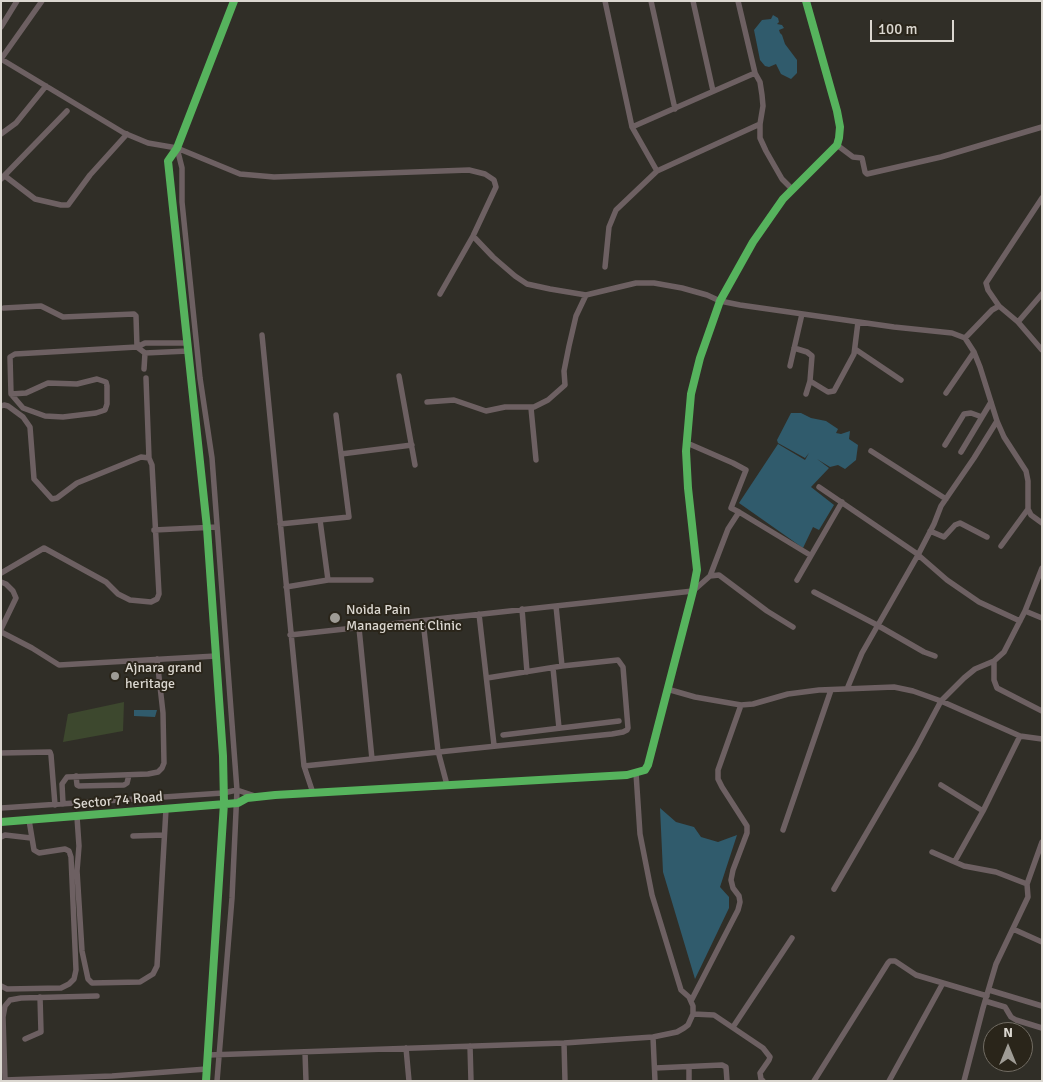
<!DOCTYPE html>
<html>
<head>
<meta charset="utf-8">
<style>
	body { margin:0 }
	#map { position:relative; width:1043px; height:1082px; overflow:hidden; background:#302e27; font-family:Signika,sans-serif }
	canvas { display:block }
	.frame { position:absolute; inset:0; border:2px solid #dbd7d0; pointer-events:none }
	.north { position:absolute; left:983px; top:1022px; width:50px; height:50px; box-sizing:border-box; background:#2a251a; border:1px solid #716c63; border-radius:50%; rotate:0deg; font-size:14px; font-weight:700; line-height:20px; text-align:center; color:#dbd7d0 }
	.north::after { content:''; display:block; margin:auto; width:18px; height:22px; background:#9f9c95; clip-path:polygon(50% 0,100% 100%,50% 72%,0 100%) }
	.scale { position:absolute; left:870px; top:20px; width:84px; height:22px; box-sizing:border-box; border:2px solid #dbd7d0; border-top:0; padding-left:6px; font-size:15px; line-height:18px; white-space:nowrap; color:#dbd7d0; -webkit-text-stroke:4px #2a251a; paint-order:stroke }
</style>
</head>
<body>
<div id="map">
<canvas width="1043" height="1082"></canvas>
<div class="frame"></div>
<div class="north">N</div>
<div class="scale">100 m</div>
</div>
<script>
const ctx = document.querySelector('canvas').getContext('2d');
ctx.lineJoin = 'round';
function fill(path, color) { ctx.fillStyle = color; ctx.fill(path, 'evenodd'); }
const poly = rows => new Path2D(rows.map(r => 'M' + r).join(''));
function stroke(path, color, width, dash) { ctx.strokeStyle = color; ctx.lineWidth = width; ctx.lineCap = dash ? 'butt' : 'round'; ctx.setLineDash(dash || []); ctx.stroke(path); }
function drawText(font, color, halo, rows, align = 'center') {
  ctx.font = font + ' Signika,sans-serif'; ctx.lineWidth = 4; ctx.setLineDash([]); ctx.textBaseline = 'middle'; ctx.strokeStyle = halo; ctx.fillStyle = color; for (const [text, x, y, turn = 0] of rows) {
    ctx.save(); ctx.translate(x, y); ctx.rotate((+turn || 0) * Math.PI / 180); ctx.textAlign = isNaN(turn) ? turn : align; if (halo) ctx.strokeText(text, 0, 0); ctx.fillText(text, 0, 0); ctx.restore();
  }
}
fill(poly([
	[124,702,123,731,63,742,68,714]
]), '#3d482e');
fill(poly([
	[773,15,778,18,779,22,777,24,782,25,784,28,779,30,780,33,782,35,785,44,797,60,797,73,791,79,781,74,776,64,769,67,765,66,760,60,754,30,762,20,771,19],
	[791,413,801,413,811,418,826,421,838,429,836,433,841,434,850,431,849,439,858,445,856,460,845,469,838,465,830,467,817,459,829,468,811,487,834,505,819,530,813,527,803,548,739,503,778,444,805,460,809,453,805,458,778,443,777,440],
	[134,710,157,710,155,717,134,716],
	[660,808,676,822,694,827,701,837,718,842,737,835,720,887,729,897,729,908,695,979,663,872]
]), '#305b6c');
stroke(poly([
	[605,1,632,127,657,171,616,210,609,227,605,267],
	[651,1,675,109],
	[693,1,713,91],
	[738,1,755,73,760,82,762,95,763,106,760,124,760,138,766,151,782,179,792,189],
	[1,27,17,1],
	[1,59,124,133,148,143,177,148,240,174,274,177,469,170,485,174,494,180,496,187,473,236,440,294],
	[1,59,42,1],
	[632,127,755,73],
	[1,134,16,123,46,86],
	[837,145,853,157,862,158,865,172,867,174,941,157,1042,127],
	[177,148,182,168,182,202,200,378,212,458,237,790,232,898,217,1081],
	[657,171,760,124],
	[5,176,35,199,61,205,68,205,90,175,127,134],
	[1,179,67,111],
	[473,236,493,257,515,276,527,284,550,289,586,295,636,283,654,283,682,288,707,295,720,301,740,305,894,327,952,333,965,338,974,352,980,367,997,421,1004,437,1026,471,1028,481,1028,509,1031,515,1042,523],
	[999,306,988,290,986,283,1042,198],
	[4,308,41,306,63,317,134,314,136,316,137,347],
	[1018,322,1042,294],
	[262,335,304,766,313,793],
	[965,338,992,310,999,306,1018,322,1042,350],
	[137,347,145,353,188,351],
	[794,348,807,352,812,356,810,381,806,394],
	[855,349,901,380],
	[790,366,802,314],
	[144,369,145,353],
	[399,376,415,465],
	[146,378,149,458],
	[810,381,828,392,834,391,854,354,858,322],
	[946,393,974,352],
	[11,394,26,393,48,383,77,384,97,379,106,382,107,386,107,404,105,410,96,413,63,417,45,416,23,408,11,394,10,357,15,354,137,347,145,343,188,343],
	[427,402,454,400,486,411,505,407,534,407,548,400,565,385,564,371,569,346,576,316,586,295],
	[1,406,4,405,8,406,23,417,30,427,34,479,52,499,57,498,77,483,141,457,149,458,152,465,159,594,157,599,151,602,130,600,118,594,106,582,44,548,1,573],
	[531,408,536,460],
	[687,443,733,463,746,470,731,508,739,512],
	[945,445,964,414,971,413,982,417],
	[871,451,946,499],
	[961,452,991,402],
	[341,454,412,445],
	[819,487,916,553,947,580,979,602,1020,621],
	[280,524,349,517,336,415],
	[154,530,217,527],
	[930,531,944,537,955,525,960,523,987,537],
	[1001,546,1028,509],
	[710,576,728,529,739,512,810,555],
	[328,580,371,580],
	[797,580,842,502],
	[1,582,6,584,13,591,16,598,1,629],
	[286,587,328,580,320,520],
	[814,592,877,625,924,652,935,656],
	[556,606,562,666],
	[522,609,527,672],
	[1025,611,1042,618],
	[479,614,494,745],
	[423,621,438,751,447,785],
	[359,628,372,759],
	[1,632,32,648,59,665,216,656],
	[290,635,693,591,710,576,719,575,767,611,793,627],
	[994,661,994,680,997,688,1042,711],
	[553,668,559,728],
	[667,689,695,697,741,705,753,704,788,694,819,690,894,687,913,691,941,701,1020,736,1042,739],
	[847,689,862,653,918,555,934,524,941,506,974,458,997,421],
	[503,735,619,721],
	[1,753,50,752,51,755,55,805],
	[304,766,612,734,623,732,627,730,628,728,623,667,618,660,562,666,487,678],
	[76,776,77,785,79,786,124,785,127,783,129,775],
	[941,785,983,811],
	[63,804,62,784,67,777,148,774,158,772,162,768,164,763,163,713,157,659],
	[1,808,223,793,237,790,255,796],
	[77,817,79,846,77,871,82,951,88,979,92,983,140,982,153,974,157,966,166,809],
	[1,822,238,803,247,798,275,795,627,775,645,770,648,765,693,591,697,570,688,488,686,451,691,394,700,358,720,301,753,242,783,199,837,145,839,138,840,127,837,111,806,1],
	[783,830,831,690],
	[133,836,164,835],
	[1,837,5,835,31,838],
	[932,852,964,866,996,872,1027,884],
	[955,861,983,811,1020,736],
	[834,889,916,748,941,701,964,678,975,669,994,661,1004,652,1025,611,1042,568],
	[1013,929,1042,942],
	[1,986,7,989,61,988,69,984,74,979,76,970,71,857,69,851,65,849,39,853,34,850,29,820],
	[989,990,1042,1006],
	[97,996,21,998,10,1000,5,1006,3,1017,5,1080,112,1076,207,1069],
	[691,1001,738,910,740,902,739,896,733,888,731,880,733,870,747,833,747,826,722,787,718,779,718,770,741,705],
	[985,1001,1005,1007,1011,1017,1016,1020,1042,1028],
	[693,1014,714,1015,763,1048,770,1057,769,1060,760,1073,761,1079,763,1081],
	[733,1027,792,938],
	[653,1037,655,1081],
	[25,1039,41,1032,40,997],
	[564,1043,565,1081],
	[470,1046,471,1081],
	[406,1048,409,1081],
	[305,1052,306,1081],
	[208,1055,564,1043,653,1037,677,1032,684,1028,688,1025,693,1014,693,1006,689,997,681,990,652,895,640,834,636,773],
	[689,1067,689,1081],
	[655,1068,722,1065,726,1067,727,1081],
	[206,1081,224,803,223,756,207,528,168,161,177,148,234,1],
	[814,1081,888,963,890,961,895,961,916,975,987,996],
	[889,1081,943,983],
	[964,1081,983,1008,996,964,1028,897,1027,884,1042,842]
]), '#6d6062', 5.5);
stroke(poly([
	[1,822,238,803,247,798,275,795,627,775,645,770,648,765,693,591,697,570,688,488,686,451,691,394,700,358,720,301,753,242,783,199,837,145,839,138,840,127,837,111,806,1],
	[206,1081,224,803,223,756,207,528,168,161,177,148,234,1]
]), '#56b35d', 8);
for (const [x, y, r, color] of [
	[335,618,6,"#9f9c95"],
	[115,676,5,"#9f9c95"]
]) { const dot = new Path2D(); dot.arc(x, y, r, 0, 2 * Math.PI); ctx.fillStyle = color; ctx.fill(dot); stroke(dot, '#2a251a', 2); }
drawText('14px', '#dbd7d0', '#2a251a', [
	["Noida Pain",346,610],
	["Management Clinic",346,626],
	["Ajnara grand",125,668],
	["heritage",125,684]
], 'left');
drawText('14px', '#dbd7d0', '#2a251a', [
	["Sector 74 Road",118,801,-5]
]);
</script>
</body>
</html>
